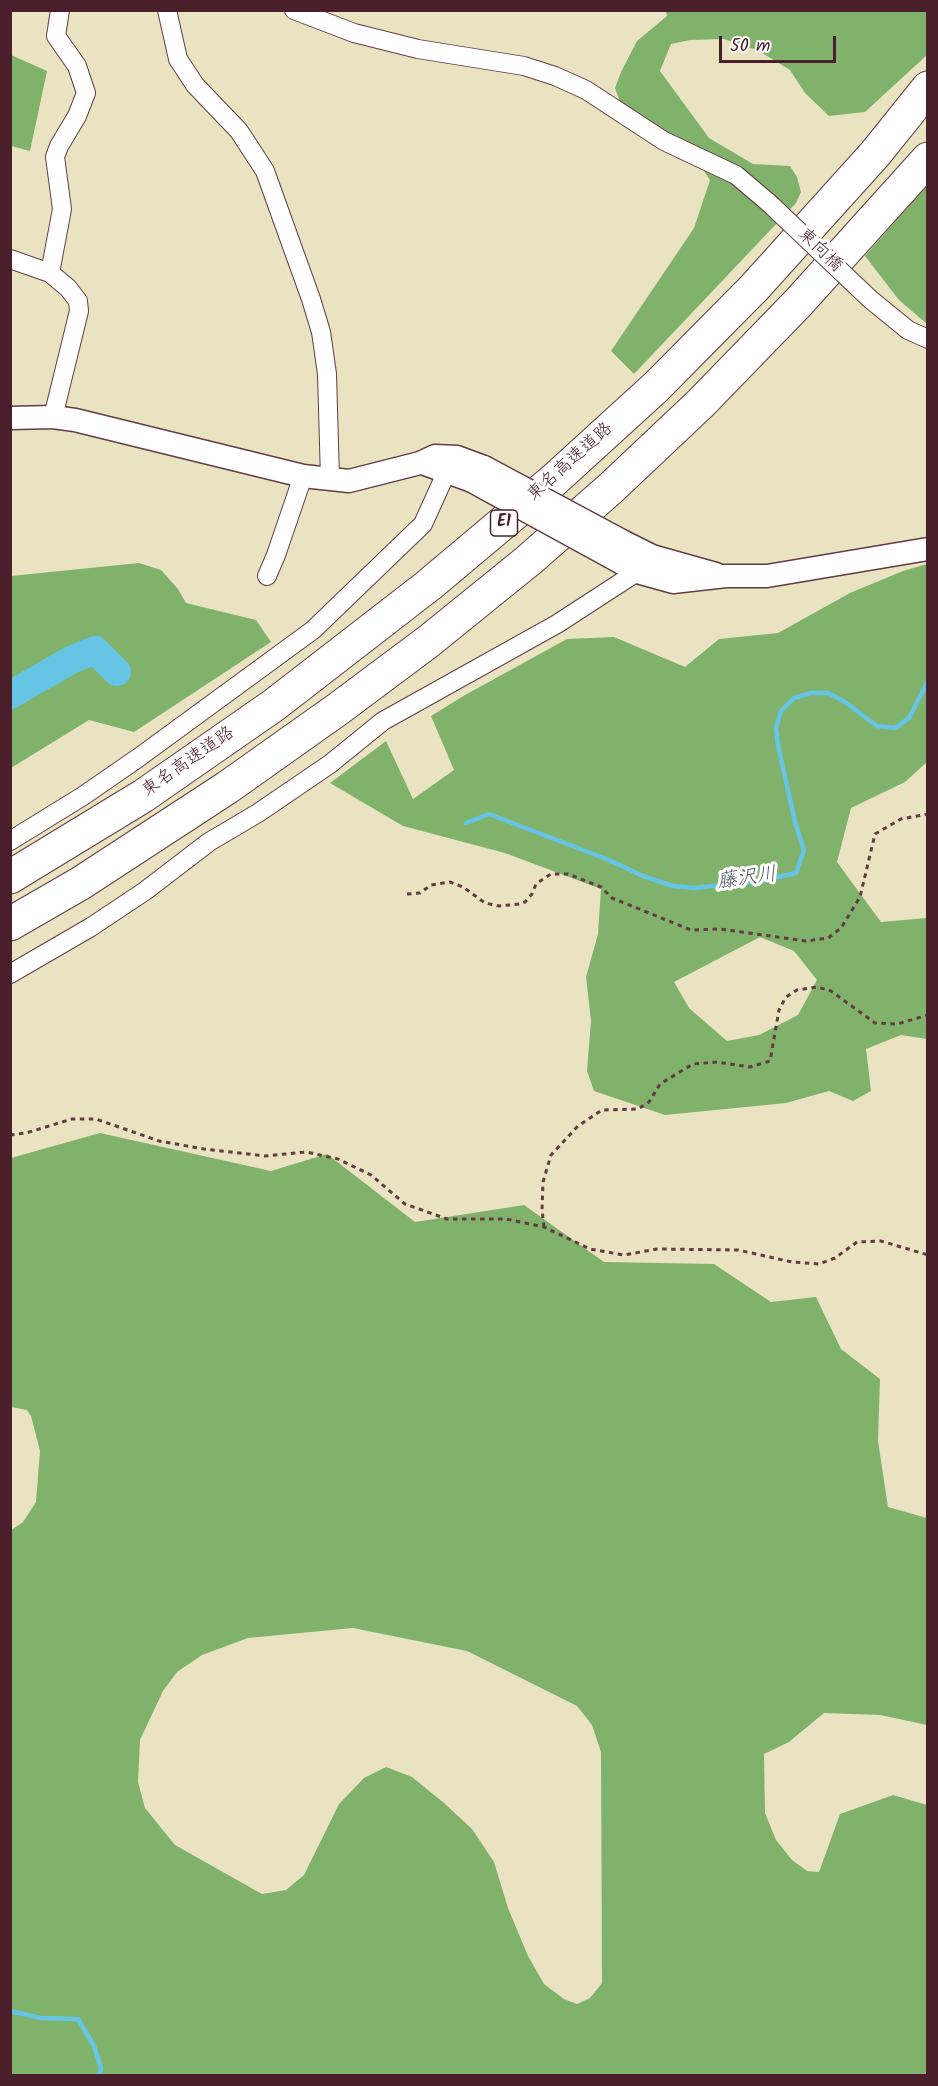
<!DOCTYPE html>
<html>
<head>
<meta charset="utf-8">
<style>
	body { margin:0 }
	#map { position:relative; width:938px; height:2086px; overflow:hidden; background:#eae3c2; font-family:Kalam,sans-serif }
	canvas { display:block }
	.frame { position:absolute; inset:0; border:12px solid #4a1f2b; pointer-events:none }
	.scale { position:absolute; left:719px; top:36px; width:117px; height:27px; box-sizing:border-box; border:3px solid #4a1f2b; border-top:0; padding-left:8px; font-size:18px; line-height:21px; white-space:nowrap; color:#4a1f2b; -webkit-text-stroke:4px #fff; paint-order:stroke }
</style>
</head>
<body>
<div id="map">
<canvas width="938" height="2086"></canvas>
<div class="frame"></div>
<div class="scale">50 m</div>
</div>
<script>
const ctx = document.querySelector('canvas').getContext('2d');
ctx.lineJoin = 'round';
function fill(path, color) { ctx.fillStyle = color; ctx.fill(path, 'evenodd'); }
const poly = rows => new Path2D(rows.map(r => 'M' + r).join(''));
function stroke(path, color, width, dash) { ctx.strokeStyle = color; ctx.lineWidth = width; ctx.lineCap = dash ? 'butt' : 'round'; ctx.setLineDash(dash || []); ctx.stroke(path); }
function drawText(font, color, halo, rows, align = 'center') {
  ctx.font = font + ' Kalam,"Klee One",sans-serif'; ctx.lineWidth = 6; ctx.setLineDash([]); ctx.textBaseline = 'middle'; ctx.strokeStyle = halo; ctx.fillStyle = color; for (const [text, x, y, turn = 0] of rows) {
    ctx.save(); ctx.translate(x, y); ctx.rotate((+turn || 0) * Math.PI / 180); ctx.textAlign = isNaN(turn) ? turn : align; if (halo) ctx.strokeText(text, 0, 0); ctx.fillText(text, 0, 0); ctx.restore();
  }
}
fill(poly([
	[666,11,927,11,927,55,865,112,829,116,805,93,790,70,759,51,724,39,690,40,671,44,660,71,709,138,753,164,790,166,797,177,801,192,796,203,634,374,611,351,694,228,710,180,700,165,620,102,615,88,621,72,637,41,667,16],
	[11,55,47,71,30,151,11,146],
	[927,185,927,324,899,300,865,256],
	[139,563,161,570,178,589,186,603,256,620,271,642,134,732,89,720,11,768,11,576],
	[927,564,927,762,905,782,851,808,837,862,881,922,927,918,927,1039,901,1035,866,1049,871,1091,853,1101,829,1091,786,1103,665,1115,594,1091,587,1071,591,1021,586,977,598,934,601,889,505,853,403,826,330,783,386,741,413,799,454,770,431,716,465,695,567,639,614,637,685,667,719,639,778,633,850,593,903,571],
	[760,937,794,951,817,980,798,1015,759,1035,727,1041,689,1008,674,982],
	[100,1133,271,1171,327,1154,415,1222,524,1205,604,1262,714,1264,771,1302,816,1297,841,1349,880,1379,878,1441,888,1507,927,1518,927,1725,880,1715,824,1713,789,1742,764,1754,765,1813,776,1840,792,1860,807,1871,819,1872,840,1814,893,1795,927,1805,927,2075,11,2075,10,1531,23,1522,36,1502,40,1451,31,1416,27,1410,11,1407,11,1158],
	[353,1628,467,1651,577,1706,592,1725,601,1752,602,1983,590,1998,577,2004,564,1999,544,1984,528,1956,508,1908,494,1862,472,1829,444,1803,412,1777,386,1767,364,1778,339,1804,304,1875,286,1890,262,1894,175,1845,145,1808,138,1782,140,1740,163,1691,177,1672,202,1655,248,1638]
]), '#81b26c');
stroke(poly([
	[466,823,489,814,609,860,643,876,673,886,694,888,760,881,796,873,804,850,795,822,778,745,776,728,781,711,794,698,811,693,828,693,845,702,877,726,895,728,909,718,928,681],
	[10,2011,41,2018,78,2019,94,2046,101,2068,99,2076]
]), '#66c4e5', 4.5);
stroke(poly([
	[10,695,71,660,95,650,117,672]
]), '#66c4e5', 28);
const minor = poly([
	[167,10,178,59,195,85,239,131,265,171,311,299,321,332,327,374,330,479],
	[294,10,354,33,418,49,524,66,555,76,586,90,664,141,736,175,769,203],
	[10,259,50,273,68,288,78,301,79,311,53,417],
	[50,273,62,209,55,157,59,146,77,116,86,93,77,66,56,36,60,10],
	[870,299,908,330,928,339],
	[267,576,276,555,303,476],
	[10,841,83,796,138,758,313,630,423,524,447,471],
	[10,974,91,927,145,891,209,842,258,813,330,764,383,721,557,624,637,572,645,563]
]);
const tertiary = poly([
	[10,418,53,417,75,420,303,476,349,481,420,463,435,456,457,457,484,467],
	[422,463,472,481],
	[624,542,652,556,716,574],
	[611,557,637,572,673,582,726,576,767,576,928,549]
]);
const motorway = poly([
	[10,877,143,796,274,705,429,585,554,480,656,387,754,288,875,154,928,88],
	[10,924,81,883,228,787,338,709,429,641,529,560,611,488,701,403,798,303,928,159]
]);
stroke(minor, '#623c42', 20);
stroke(tertiary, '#623c42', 25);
stroke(motorway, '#623c42', 35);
stroke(poly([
	[407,894,420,893,431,885,450,882,463,887,485,903,499,906,519,904,525,902,532,894,536,884,551,874,568,874,601,887,612,898,691,930,720,929,806,941,828,938,841,928,860,897,875,834,901,819,928,814],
	[10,1135,26,1133,72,1119,96,1119,159,1141,204,1149,265,1156,306,1152,338,1159,371,1175,405,1204,447,1219,506,1219,544,1227,590,1249,624,1255,657,1249,738,1250,792,1262,819,1264,835,1258,857,1242,881,1241,928,1255],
	[544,1227,542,1210,543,1182,551,1155,578,1126,602,1110,638,1109,649,1102,660,1084,693,1064,717,1062,750,1067,770,1061,779,1010,786,997,797,990,817,987,831,991,875,1023,897,1024,928,1015]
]), '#623c42', 3, [4.5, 4.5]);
stroke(minor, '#fff', 18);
stroke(tertiary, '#fff', 22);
stroke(motorway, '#fff', 33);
const minorBridge = poly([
	[769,203,870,299]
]);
const tertiaryBridge = poly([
	[484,467,624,542],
	[472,481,611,557]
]);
stroke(minorBridge, '#623c42', 20, []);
stroke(tertiaryBridge, '#623c42', 25, []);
stroke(minorBridge, '#fff', 18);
stroke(tertiaryBridge, '#fff', 22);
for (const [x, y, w] of [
	[504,523,27]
]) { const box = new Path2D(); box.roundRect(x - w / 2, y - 13, w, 26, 4.5); ctx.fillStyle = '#fff'; ctx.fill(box); stroke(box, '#4a1f2b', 1.5); }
drawText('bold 16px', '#4a1f2b', null, [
	["E1",504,523]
]);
drawText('18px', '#4a1f2b', '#fff', [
	["東向橋",819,251,44],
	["東名高速道路",571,463,-42],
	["東名高速道路",189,763,-35]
]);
drawText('italic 20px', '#54596c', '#fff', [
	["藤沢川",747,880,-8]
]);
</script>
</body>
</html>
